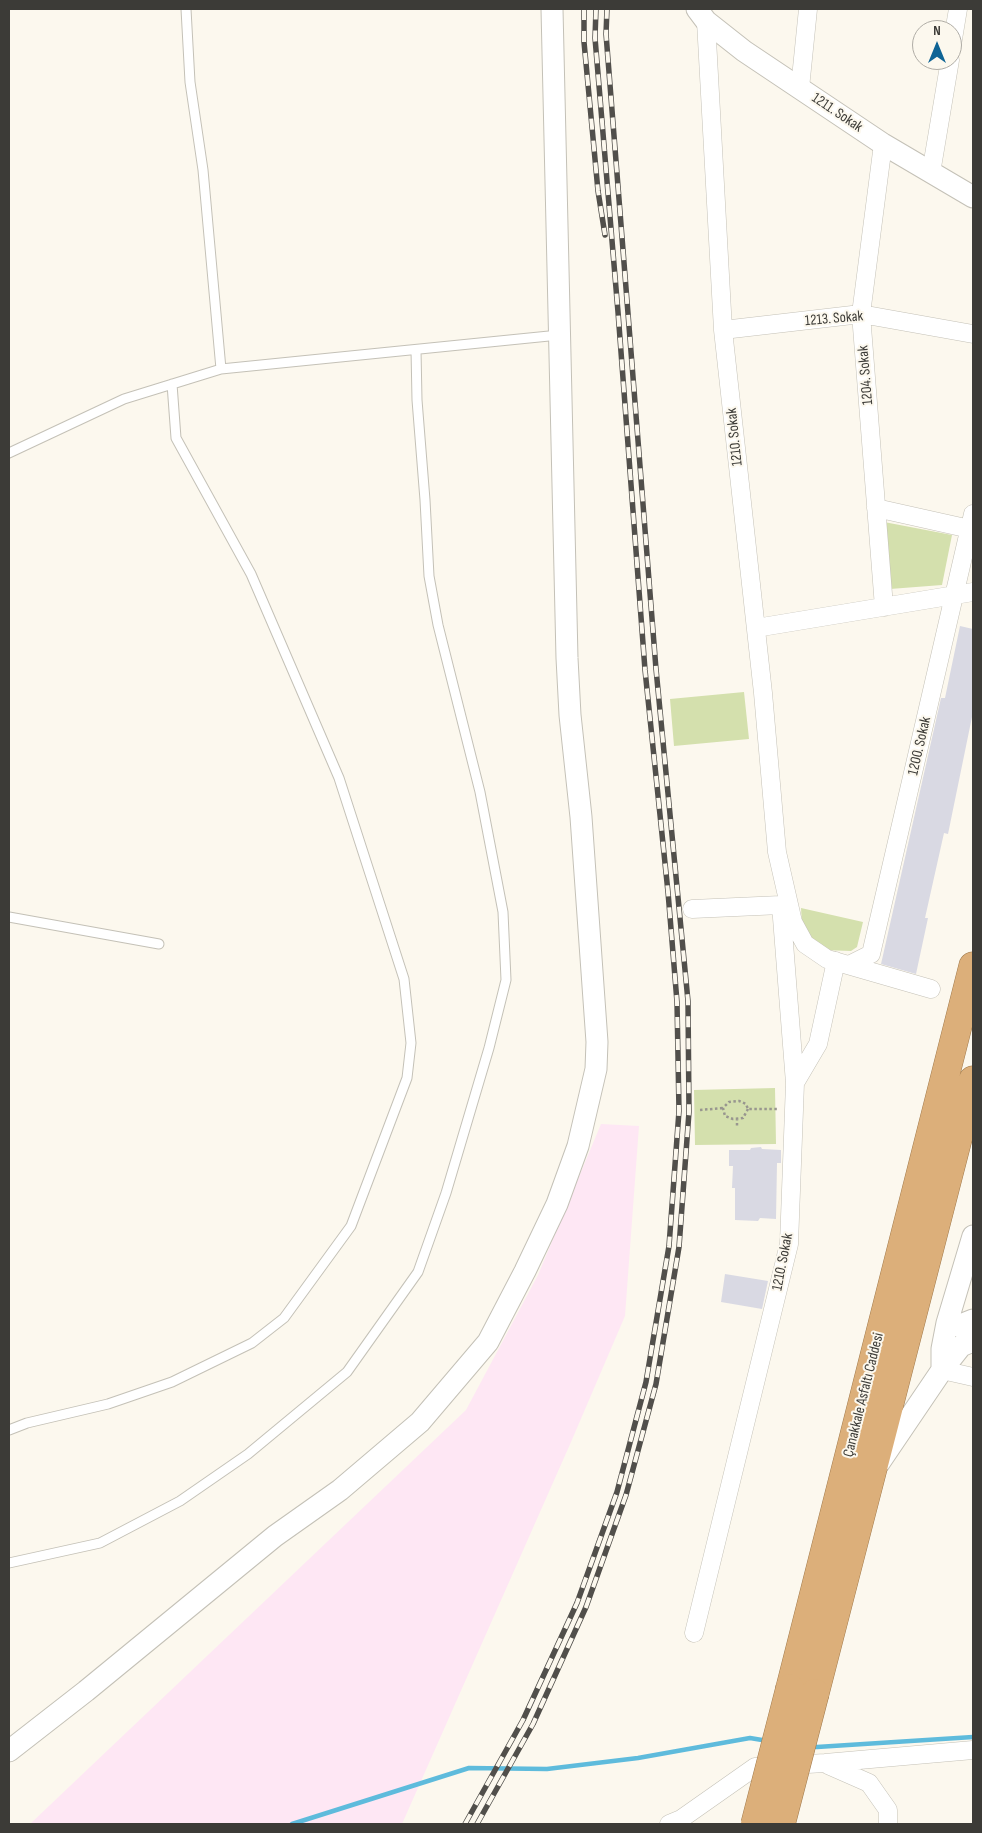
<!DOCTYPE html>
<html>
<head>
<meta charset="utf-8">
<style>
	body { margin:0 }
	#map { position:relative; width:982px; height:1833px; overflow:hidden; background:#fcf8ee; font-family:"Sofia Sans Condensed",sans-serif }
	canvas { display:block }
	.frame { position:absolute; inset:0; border:10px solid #3c3b37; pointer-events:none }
	.north { position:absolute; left:912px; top:20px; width:50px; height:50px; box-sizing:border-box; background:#fcf8ee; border:1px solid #afaca5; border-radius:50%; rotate:0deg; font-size:14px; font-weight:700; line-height:20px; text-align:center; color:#3c3b37 }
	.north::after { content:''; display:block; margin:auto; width:18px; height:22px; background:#0f6495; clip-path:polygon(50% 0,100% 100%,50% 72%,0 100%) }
</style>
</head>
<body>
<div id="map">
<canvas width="982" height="1833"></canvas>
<div class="frame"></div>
<div class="north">N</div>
</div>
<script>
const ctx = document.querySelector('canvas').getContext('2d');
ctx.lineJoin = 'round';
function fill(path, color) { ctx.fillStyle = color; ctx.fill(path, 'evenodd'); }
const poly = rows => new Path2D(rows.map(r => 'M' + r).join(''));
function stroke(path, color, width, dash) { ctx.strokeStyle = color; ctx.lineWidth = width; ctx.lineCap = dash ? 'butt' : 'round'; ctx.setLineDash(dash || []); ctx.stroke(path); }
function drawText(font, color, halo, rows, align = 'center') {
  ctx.font = font + ' "Sofia Sans Condensed",sans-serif'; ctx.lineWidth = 4; ctx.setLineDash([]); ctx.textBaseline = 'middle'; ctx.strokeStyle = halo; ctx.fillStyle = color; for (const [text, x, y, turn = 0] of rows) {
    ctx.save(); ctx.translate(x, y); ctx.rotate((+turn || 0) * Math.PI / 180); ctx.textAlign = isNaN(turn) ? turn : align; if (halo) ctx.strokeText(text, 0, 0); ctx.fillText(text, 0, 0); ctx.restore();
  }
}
fill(poly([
	[601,1124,639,1126,625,1316,571,1442,402,1824,30,1824,466,1410,538,1275]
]), '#fee7f4');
fill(poly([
	[884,522,952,535,942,585,890,589],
	[744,692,749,739,674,746,670,699],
	[801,908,863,922,857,947,851,951,823,950,810,942,802,925],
	[775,1088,776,1144,695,1145,694,1090]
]), '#d4e0ad');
stroke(poly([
	[810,1746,817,1747,973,1737],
	[292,1824,469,1768,547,1769,638,1758,750,1738,768,1741]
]), '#5ebbdc', 4.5);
fill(poly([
	[960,626,973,629,973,712,948,834,944,833,925,918,928,918,916,974,881,964,941,698,945,698],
	[761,1147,762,1149,781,1150,781,1163,777,1163,776,1219,760,1218,758,1221,735,1220,735,1188,732,1188,733,1166,729,1166,729,1150,750,1150,751,1148],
	[725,1274,768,1281,762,1309,721,1302]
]), '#d9d9e3');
const service = poly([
	[186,9,190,82,203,170,221,369],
	[9,453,124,399,221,369,559,335],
	[9,917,159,944],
	[9,1430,27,1423,108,1404,172,1382,252,1343,284,1318,351,1226,407,1078,411,1043,404,979,339,778,251,574,176,438,172,384],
	[9,1563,100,1543,180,1501,248,1454,347,1372,418,1272,446,1193,489,1048,506,980,503,912,480,792,438,625,429,576,425,500,417,400,416,350]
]);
const minor = poly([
	[706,21,723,330,763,693,777,852,793,922,805,944,827,959,931,989],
	[952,45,958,9],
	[800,88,808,9],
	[883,144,861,314,884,607],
	[931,173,950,60],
	[723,330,861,314,973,334],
	[876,508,970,529],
	[756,628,973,592],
	[692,909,781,905],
	[849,965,871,954,973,514],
	[795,1083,818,1044,836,961],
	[942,1370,973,1377],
	[694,1633,789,1244,795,1083,781,905],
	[828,1765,869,1783,888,1810,888,1824],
	[669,1824,681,1819,755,1767,825,1763,973,1750]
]);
const tertiary = poly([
	[697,9,706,21,744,51,883,144,973,197],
	[947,1323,958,1326,973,1320],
	[942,1370,942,1349,947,1323,973,1236],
	[879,1463,942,1370,961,1346,973,1341],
	[9,1751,86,1691,275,1536,340,1490,420,1422,488,1342,525,1271,557,1204,578,1146,596,1069,597,1042,581,817,570,715,567,658,552,9]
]);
const trunk = poly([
	[790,1688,973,966],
	[815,1693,973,1080]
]);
stroke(service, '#c4c1b7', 11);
stroke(minor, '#c4c1b7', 19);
stroke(tertiary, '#c4c1b7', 23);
stroke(trunk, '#9f794c', 29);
stroke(poly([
	[748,1109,743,1118,733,1119,725,1116,723,1108,729,1102,739,1101,746,1104,748,1109,777,1109],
	[700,1110,723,1108],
	[737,1118,737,1128]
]), '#98968f', 2.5, [2.5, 2.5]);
stroke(service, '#fff', 9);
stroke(minor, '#fff', 18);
stroke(tertiary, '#fff', 21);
stroke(trunk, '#dcaf7a', 28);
const rail = poly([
	[584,9,584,42,598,191,605,235],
	[465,1824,523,1720,577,1603,617,1492,646,1382,669,1246,679,1111,677,1002,668,892,645,670,618,312,595,38,596,9],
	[477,1824,533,1724,586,1607,626,1495,656,1384,679,1247,689,1112,688,1001,656,669,606,34,607,9]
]);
stroke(rail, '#514f4b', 5.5);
stroke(rail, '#fcf8ee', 4, [11]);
const trunkBridge = poly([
	[755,1824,790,1688],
	[781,1824,815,1693]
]);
stroke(trunkBridge, '#9f794c', 29, []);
stroke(trunkBridge, '#dcaf7a', 28);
drawText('15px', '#3c3b37', '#fcf8ee', [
	["1211. Sokak",837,113,34],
	["1213. Sokak",834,319,-5],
	["1204. Sokak",866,375,-95],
	["1210. Sokak",735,437,-96],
	["1200. Sokak",920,746,-77],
	["1210. Sokak",783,1262,-79],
	["Çanakkale Asfaltı Caddesi",864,1395,-76]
]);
</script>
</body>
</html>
